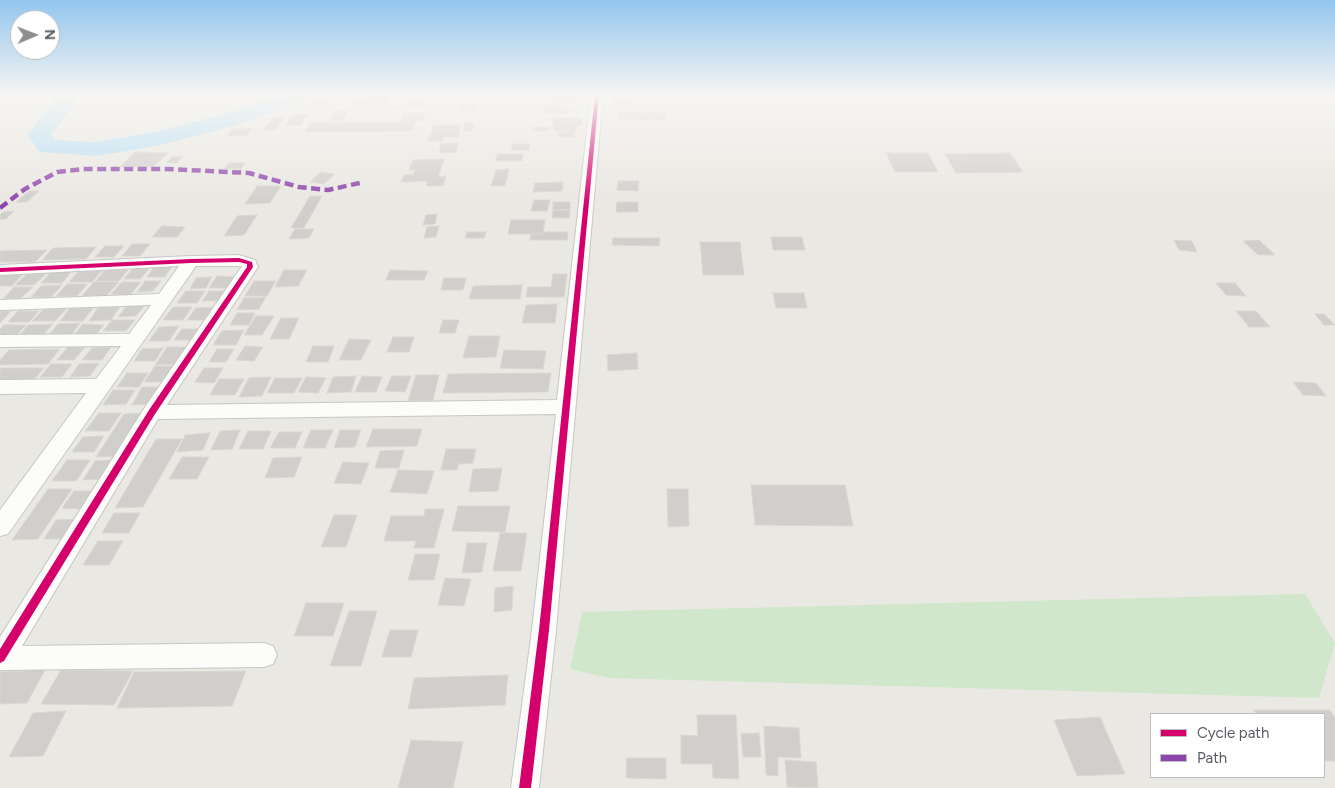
<!DOCTYPE html>
<html>
<head>
<meta charset="utf-8">
<style>
	body { margin:0 }
	#map { position:relative; width:1335px; height:788px; overflow:hidden; background:#eae8e2; font-family:Figtree,sans-serif }
	canvas { display:block }
	.legend { position:absolute; left:1150px; top:713px; width:175px; height:65px; box-sizing:border-box; background:#fff; border:1px solid #bdbec0; margin:0; padding:6px 9px; list-style:none; font-size:15px; color:#595d62 }
	.legend li { display:flex; align-items:center; gap:10px; height:25px }
	.legend b { width:25px; border:1px solid #bdbec0 }
	.north { position:absolute; left:10px; top:10px; width:50px; height:50px; box-sizing:border-box; background:#fff; border:1px solid #bdbec0; border-radius:50%; rotate:89deg; font-size:14px; font-weight:700; line-height:20px; text-align:center; color:#595d62 }
	.north::after { content:''; display:block; margin:auto; width:18px; height:22px; background:#8c8e8f; clip-path:polygon(50% 0,100% 100%,50% 72%,0 100%) }
</style>
</head>
<body>
<div id="map">
<canvas width="1335" height="788"></canvas>
<ul class="legend">
<li><b style="height:6px;background:#d6006c"></b>Cycle path</li>
<li><b style="height:6px;background:#8e44ad"></b>Path</li>
</ul>
<div class="north">N</div>
</div>
<script>
const ctx = document.querySelector('canvas').getContext('2d');
ctx.lineJoin = 'round';
function fill(path, color) { ctx.fillStyle = color; ctx.fill(path, 'evenodd'); }
const poly = rows => new Path2D(rows.map(r => 'M' + r).join(''));
function stroke(path, color, width, dash) { ctx.strokeStyle = color; ctx.lineWidth = width; ctx.lineCap = dash ? 'butt' : 'round'; ctx.setLineDash(dash || []); ctx.stroke(path); }
fill(poly([
	[1305,594,1335,643,1319,698,609,678,570,669,582,612]
]), '#d1e7cc');
fill(poly([
	[52,95,74,95,76,102,51,135,55,140,96,142,160,131,221,115,274,95,305,95,303,100,237,125,161,145,96,156,40,152,31,140,27,135,54,101,52,95]
]), '#b5def6');
const building = poly([
	[551,96,574,96,574,102,550,103,551,96],
	[631,96,633,104,614,105,613,97,631,96],
	[374,97,388,97,387,99,393,99,391,103,371,103,374,97],
	[319,98,332,98,328,105,314,105,319,98],
	[357,99,369,99,366,105,354,105,357,99],
	[408,100,425,100,422,107,404,107,408,100],
	[462,104,480,104,476,111,459,110,462,104],
	[545,105,567,106,566,109,570,109,569,114,543,113,545,105],
	[336,110,348,110,342,121,330,121,336,110],
	[619,112,665,112,664,120,618,119,619,112],
	[404,113,426,113,422,121,400,121,404,113],
	[294,114,309,114,301,125,285,125,294,114],
	[274,117,286,117,275,130,263,130,274,117],
	[554,118,582,118,581,125,577,125,575,131,554,131,555,127,552,126,554,118],
	[416,122,411,131,305,132,310,123,416,122],
	[465,123,475,123,472,131,463,131,465,123],
	[434,125,462,125,458,137,443,137,442,141,427,141,434,125],
	[534,127,549,127,548,131,532,131,534,127],
	[234,128,252,129,246,136,227,136,234,128],
	[574,131,574,137,558,137,558,132,574,131],
	[458,143,456,152,439,153,441,144,458,143],
	[512,144,530,144,529,150,511,150,512,144],
	[135,152,168,153,153,167,120,167,135,152],
	[886,153,928,153,938,172,895,172,886,153],
	[1010,153,1023,172,956,173,945,154,1010,153],
	[498,154,523,154,522,161,495,161,498,154],
	[172,157,182,157,177,163,166,163,172,157],
	[444,159,438,177,446,176,443,186,426,186,428,181,401,182,404,175,413,174,415,170,409,170,413,160,444,159],
	[229,163,245,163,241,169,224,169,229,163],
	[509,169,505,186,491,186,496,170,509,169],
	[321,172,335,174,324,184,310,182,321,172],
	[618,181,639,181,638,191,617,190,618,181],
	[563,182,562,191,533,192,535,183,563,182],
	[257,186,281,186,270,203,245,204,257,186],
	[29,191,39,191,27,202,16,202,29,191],
	[310,196,322,196,304,228,291,228,310,196],
	[534,200,550,200,547,211,531,211,534,200],
	[553,202,570,202,570,209,553,210,553,202],
	[617,202,638,202,638,212,616,212,617,202],
	[553,210,570,210,569,218,552,218,553,210],
	[14,211,6,219,0,219,0,215,3,212,14,211],
	[437,214,435,224,423,225,426,215,437,214],
	[257,215,244,235,224,236,237,216,257,215],
	[511,220,545,220,543,234,508,234,511,220],
	[162,226,185,227,177,237,152,237,162,226],
	[439,226,436,237,424,238,427,227,439,226],
	[295,229,314,229,309,238,289,239,295,229],
	[467,232,486,232,484,238,465,238,467,232],
	[545,232,568,232,567,240,530,240,531,234,544,234,545,232],
	[771,237,802,237,805,250,773,250,771,237],
	[613,238,660,238,659,246,612,245,613,238],
	[1174,240,1192,241,1197,252,1179,250,1174,240],
	[1259,240,1275,255,1258,255,1243,241,1259,240],
	[700,242,740,242,744,275,703,275,700,242],
	[132,244,150,244,140,256,122,256,132,244],
	[105,246,124,246,114,257,95,257,105,246],
	[96,247,86,259,42,260,53,248,96,247],
	[47,250,35,262,0,262,0,251,47,250],
	[172,266,165,277,147,277,154,267,172,266],
	[132,269,149,269,140,279,124,279,132,269],
	[105,270,128,270,119,281,96,281,105,270],
	[284,270,307,270,298,286,275,287,284,270],
	[390,270,428,271,424,280,386,280,390,270],
	[72,271,62,283,41,283,51,272,72,271],
	[79,271,102,271,92,282,69,282,79,271],
	[27,274,46,274,34,285,15,285,27,274],
	[553,274,567,274,564,297,526,297,528,287,551,287,553,274],
	[0,275,22,275,12,286,0,286,0,275],
	[217,276,236,277,228,288,209,288,217,276],
	[212,277,206,288,190,289,196,278,212,277],
	[444,278,466,278,463,290,441,290,444,278],
	[145,281,161,281,153,291,137,292,145,281],
	[254,281,276,281,267,296,245,296,254,281],
	[94,282,119,282,106,296,82,296,94,282],
	[122,282,141,282,130,295,111,294,122,282],
	[1216,283,1235,283,1246,296,1226,295,1216,283],
	[67,284,87,284,77,296,56,296,67,284],
	[62,285,51,297,31,297,41,286,62,285],
	[522,285,520,299,469,299,473,286,522,285],
	[14,287,33,287,21,298,3,299,14,287],
	[186,291,205,291,197,303,177,303,186,291],
	[209,291,225,291,219,301,202,301,209,291],
	[773,293,804,293,807,308,776,308,773,293],
	[266,297,259,309,237,310,244,298,266,297],
	[557,304,555,323,522,323,526,305,557,304],
	[127,305,145,305,136,316,118,317,127,305],
	[120,307,111,320,89,321,98,308,120,307],
	[173,307,192,307,183,320,163,320,173,307],
	[216,307,208,320,187,320,196,308,216,307],
	[70,308,93,308,83,321,60,321,70,308],
	[44,309,66,309,55,321,32,321,44,309],
	[0,311,11,311,0,323,0,311],
	[18,311,39,311,29,322,8,322,18,311],
	[1236,311,1256,311,1270,327,1249,327,1236,311],
	[237,313,255,313,249,325,230,325,237,313],
	[1315,314,1324,314,1335,325,1324,325,1315,314],
	[256,316,274,316,262,335,244,335,256,316],
	[281,318,299,318,289,339,270,339,281,318],
	[112,320,135,320,126,331,103,331,112,320],
	[443,320,459,320,455,333,439,333,443,320],
	[80,323,68,339,45,339,58,324,80,323],
	[53,324,42,336,18,337,28,325,53,324],
	[83,324,104,325,93,338,72,337,83,324],
	[4,325,26,325,14,338,0,338,0,329,4,325],
	[179,326,169,341,149,341,159,327,179,326],
	[182,329,201,329,194,340,174,340,182,329],
	[244,330,236,345,213,345,222,331,244,330],
	[469,336,500,336,496,357,463,358,469,336],
	[393,337,414,337,409,352,387,352,393,337],
	[349,339,371,340,361,360,339,360,349,339],
	[245,346,263,347,254,361,236,360,245,346],
	[313,346,334,346,328,362,306,362,313,346],
	[68,347,85,347,74,360,57,360,68,347],
	[111,347,102,360,82,360,92,348,111,347],
	[167,347,189,347,178,364,155,365,167,347],
	[163,348,155,361,134,361,142,349,163,348],
	[60,349,48,364,0,365,0,360,9,350,60,349],
	[217,349,234,349,226,362,209,362,217,349],
	[504,350,546,351,543,369,500,368,504,350],
	[637,353,638,369,608,371,607,355,637,353],
	[99,363,90,376,70,377,79,364,99,363],
	[51,364,72,364,62,377,40,377,51,364],
	[155,366,177,366,167,382,144,382,155,366],
	[0,368,44,368,29,385,0,385,0,368],
	[204,368,223,368,214,383,195,382,204,368],
	[127,373,148,373,139,387,117,387,127,373],
	[551,373,548,392,443,393,448,374,551,373],
	[416,375,439,375,433,400,408,401,416,375],
	[356,376,351,392,327,393,333,377,356,376],
	[362,376,382,377,376,392,355,392,362,376],
	[392,376,411,376,405,392,385,391,392,376],
	[271,377,262,396,239,397,249,378,271,377],
	[306,377,326,378,318,393,298,392,306,377],
	[275,378,302,378,294,393,267,393,275,378],
	[219,379,244,379,235,395,210,395,219,379],
	[1293,382,1316,383,1326,396,1303,395,1293,382],
	[142,387,161,387,151,404,132,405,142,387],
	[113,390,135,390,126,404,103,405,113,390],
	[99,413,121,413,109,431,85,431,99,413],
	[146,413,120,456,96,457,124,414,146,413],
	[373,429,422,429,417,446,366,447,373,429],
	[240,430,232,449,211,450,220,431,240,430],
	[311,430,333,430,325,448,303,448,311,430],
	[340,430,361,430,355,447,334,448,340,430],
	[248,431,271,431,263,449,239,449,248,431],
	[279,432,302,432,295,448,270,448,279,432],
	[210,433,203,450,177,452,185,435,210,433],
	[104,436,94,452,72,452,83,437,104,436],
	[156,439,182,439,143,507,115,508,156,439],
	[446,449,476,449,473,463,459,464,457,470,441,470,446,449],
	[404,450,399,468,375,468,380,451,404,450],
	[182,457,209,457,197,479,169,479,182,457],
	[302,457,294,477,265,478,273,458,302,457],
	[67,460,90,460,76,481,52,481,67,460],
	[115,460,104,479,83,480,95,461,115,460],
	[343,462,369,463,361,484,334,483,343,462],
	[502,468,498,491,469,492,473,469,502,468],
	[398,470,434,471,427,494,390,492,398,470],
	[751,485,845,485,853,526,755,525,751,485],
	[48,489,72,489,38,539,12,540,48,489],
	[667,489,688,489,689,526,668,527,667,489],
	[74,491,99,491,87,509,62,508,74,491],
	[458,506,510,506,505,532,452,531,458,506],
	[425,509,444,509,434,548,414,548,416,541,384,541,391,516,424,516,425,509],
	[114,513,140,513,129,533,102,533,114,513],
	[334,515,357,515,346,547,321,547,334,515],
	[80,519,69,539,44,539,56,520,80,519],
	[500,533,527,533,521,571,493,571,500,533],
	[98,541,123,541,109,565,83,565,98,541],
	[467,543,487,543,482,572,462,573,467,543],
	[415,554,440,554,434,580,408,580,415,554],
	[445,578,471,579,464,606,438,605,445,578],
	[513,586,512,610,494,612,495,588,513,586],
	[306,603,344,603,333,636,294,636,306,603],
	[349,611,377,611,361,666,330,666,349,611],
	[390,630,418,630,411,657,382,657,390,630],
	[45,670,27,703,0,704,0,672,45,670],
	[61,670,133,671,114,705,41,704,61,670],
	[246,671,232,706,117,708,134,672,246,671],
	[508,675,505,705,408,709,414,678,508,675],
	[1254,710,1330,710,1335,718,1335,761,1324,761,1324,714,1256,714,1254,710],
	[66,711,43,756,9,757,33,713,66,711],
	[697,715,736,715,739,779,713,778,712,764,681,764,681,735,698,736,697,715],
	[1100,717,1125,774,1077,776,1054,720,1100,717],
	[764,726,799,728,801,758,778,757,778,776,766,775,764,726],
	[759,733,761,757,743,757,741,734,759,733],
	[411,740,463,742,453,788,398,788,411,740],
	[627,758,666,758,666,779,626,778,627,758],
	[785,760,816,762,818,788,787,787,785,760]
]);
fill(building, '#d0cfcc');
stroke(building, '#dad7d2', 1);
const minor = poly([
	[392,95,404,95,398,107,390,107,388,105,392,95],
	[591,95,603,95,556,630,539,788,511,788,532,630,556,414,158,419,22,646,264,643,273,646,277,655,273,664,264,667,0,670,0,637,145,407,242,266,196,266,8,534,0,536,0,510,86,393,0,394,0,380,96,379,121,346,0,347,0,335,129,334,151,305,0,310,0,300,159,294,179,266,0,275,0,265,191,256,239,255,255,260,258,267,167,405,557,400,591,95]
]);
stroke(minor, '#c6c6c5', 2);
fill(minor, '#fcfcfb');
stroke(poly([
	[0,208,25,189,57,172,83,169,168,169,249,173,299,187,328,190,364,182]
]), '#8e44ad', 4.5, [9, 4.5]);
fill(poly([
	[595,95,599,95,549,630,531,788,519,788,539,630,595,95],
	[239,258,252,262,253,267,155,414,4,661,0,663,0,649,149,410,247,267,247,264,239,262,191,263,0,272,0,268,191,259,239,258]
]), '#d6006c');
const sky = ctx.createLinearGradient(0, 0, 0, 206);
sky.addColorStop(0, '#93c5ee');
sky.addColorStop(0.46, '#f6f5f2');
sky.addColorStop(1, '#f6f5f200');
ctx.fillStyle = sky;
ctx.fillRect(0, 0, 1335, 206);
</script>
</body>
</html>
